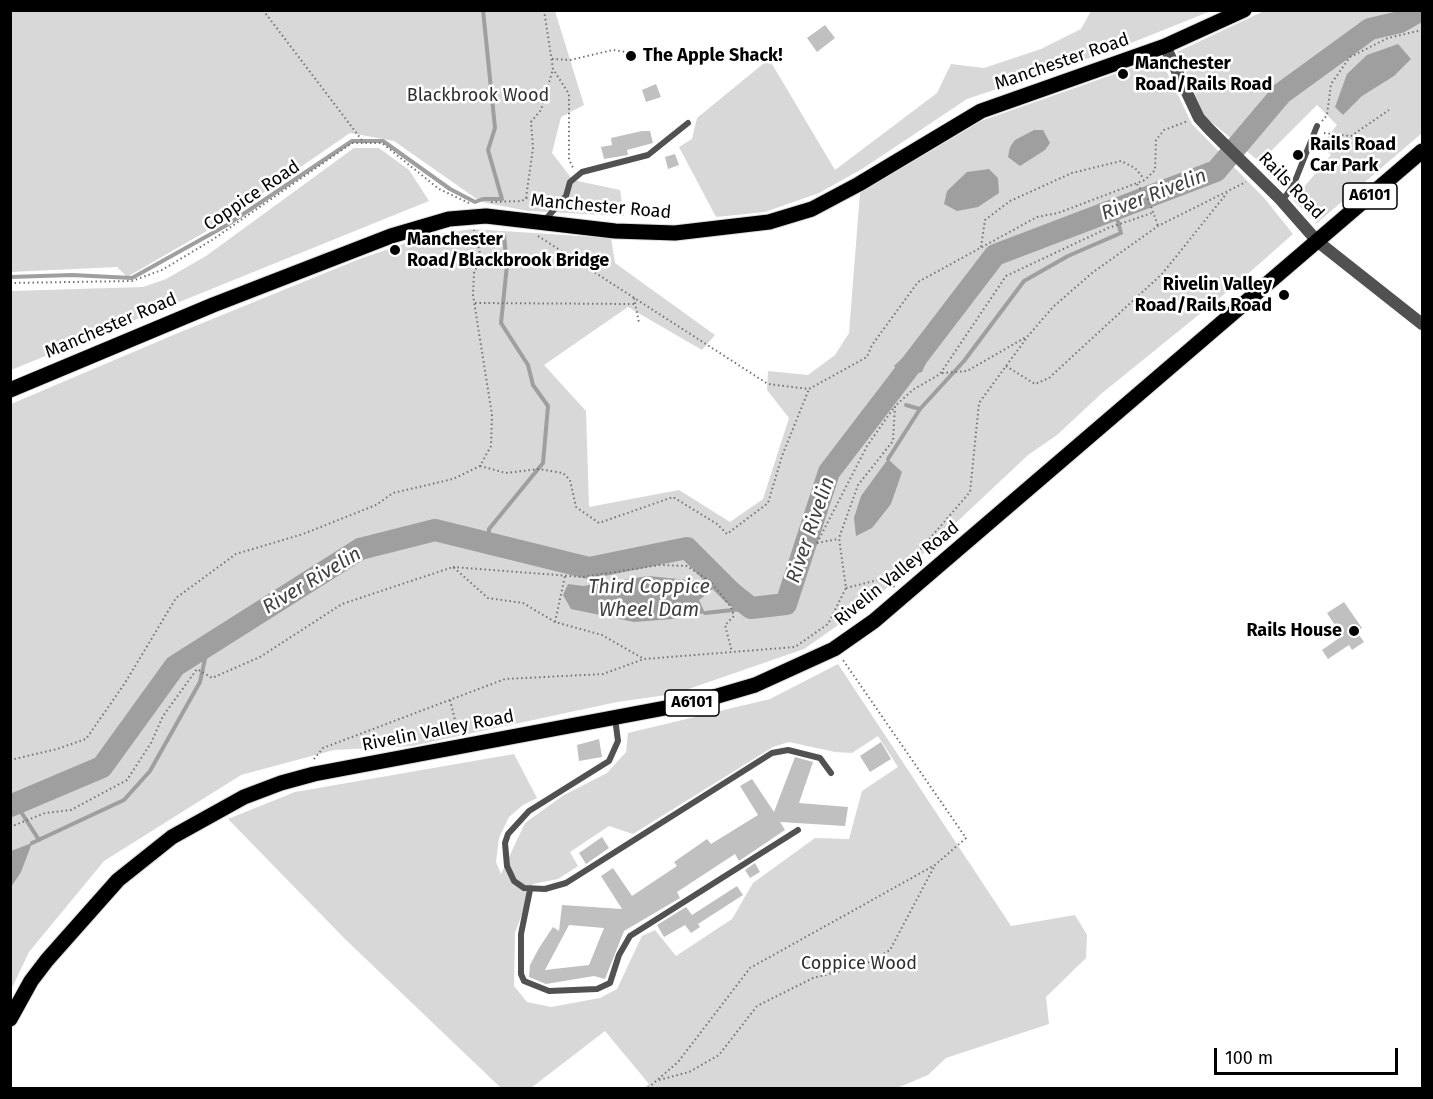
<!DOCTYPE html>
<html>
<head>
<meta charset="utf-8">
<style>
	body { margin:0 }
	#map { position:relative; width:1433px; height:1099px; overflow:hidden; background:#fff; font-family:"Fira Sans",sans-serif }
	canvas { display:block }
	.frame { position:absolute; inset:0; border:12px solid #000; pointer-events:none }
	.scale { position:absolute; left:1214px; top:1048px; width:184px; height:27px; box-sizing:border-box; border:3px solid #000; border-top:0; padding-left:8px; font-size:18px; line-height:21px; white-space:nowrap; color:#000; -webkit-text-stroke:4px #fff; paint-order:stroke }
</style>
</head>
<body>
<div id="map">
<canvas width="1433" height="1099"></canvas>
<div class="frame"></div>
<div class="scale">100 m</div>
</div>
<script>
const ctx = document.querySelector('canvas').getContext('2d');
ctx.lineJoin = 'round';
function fill(path, color) { ctx.fillStyle = color; ctx.fill(path, 'evenodd'); }
const poly = rows => new Path2D(rows.map(r => 'M' + r).join(''));
function stroke(path, color, width, dash) { ctx.strokeStyle = color; ctx.lineWidth = width; ctx.lineCap = dash ? 'butt' : 'round'; ctx.setLineDash(dash || []); ctx.stroke(path); }
function drawText(font, color, halo, rows, align = 'center') {
  ctx.font = font + ' "Fira Sans",sans-serif'; ctx.lineWidth = 5; ctx.setLineDash([]); ctx.textBaseline = 'middle'; ctx.strokeStyle = halo; ctx.fillStyle = color; for (const [text, x, y, turn = 0] of rows) {
    ctx.save(); ctx.translate(x, y); ctx.rotate((+turn || 0) * Math.PI / 180); ctx.textAlign = isNaN(turn) ? turn : align; if (halo) ctx.strokeText(text, 0, 0); ctx.fillText(text, 0, 0); ctx.restore();
  }
}
fill(poly([
	[10,11,555,11,584,105,561,117,552,153,573,180,620,190,624,216,528,211,481,202,394,141,350,133,212,228,127,277,117,267,11,272],
	[1091,11,1211,11,1116,49,967,99,862,169,819,193,765,212,716,217,679,147,692,139,697,118,769,59,835,170,937,93,951,64,984,68,1041,49,1081,29],
	[1264,11,1422,11,1422,133,1317,223,1293,200,1331,155,1321,146,1337,125,1317,105,1260,162,1205,117,1177,52],
	[1160,58,1192,124,1265,199,1293,234,1233,287,1101,394,1057,435,1028,455,874,600,804,649,674,694,617,702,412,746,334,750,241,775,104,861,29,952,11,990,11,404,178,333,357,260,426,236,472,229,611,238,615,263,715,335,702,350,628,307,544,365,586,411,589,507,679,490,730,522,763,499,789,418,767,390,768,371,808,375,835,355,849,333,860,193,981,121],
	[354,148,379,148,409,170,429,201,11,370,11,291,143,287,166,279,206,256],
	[838,664,1011,926,1075,915,1087,935,1086,958,1046,997,1049,1024,946,1058,928,1075,897,1088,644,1088,649,1084,605,1031,531,1088,501,1088,346,940,228,819,295,792,514,754,537,798,523,805,509,817,499,838,496,862,501,874,525,823,564,795,607,773,626,752,628,733,770,699],
	[878,736,898,767,862,791,849,839,815,838,753,883,732,919,676,956,655,930,642,936,617,989,600,998,551,1007,527,1002,514,986,515,933,533,884,558,879,578,866,570,852,609,826,633,834,773,747,789,742,835,752,852,753]
]), '#d8d8d8');
fill(poly([
	[1398,44,1411,59,1394,76,1362,96,1343,115,1335,107,1347,74,1367,55],
	[1034,130,1043,130,1050,143,1045,150,1020,166,1008,157,1010,147,1015,140],
	[989,169,998,178,999,193,978,207,957,211,944,204,947,191,967,172],
	[914,347,929,356,922,372,902,377,894,366],
	[888,459,902,472,891,504,872,528,856,536,854,518,861,496],
	[648,576,699,581,711,591,699,600,705,613,673,619,634,622,571,609,563,595,568,584,583,586],
	[32,843,21,872,11,887,11,851]
]), '#9f9f9f');
stroke(poly([
	[10,277,72,275,132,278,227,225,352,141,383,141,450,189,475,202,483,199,502,199,488,150,495,128,483,10],
	[906,405,920,409,964,361,1024,281,1068,256,1121,233,1114,208],
	[888,459,920,409],
	[489,543,489,529,543,463,548,406,533,385,528,365,501,323,507,265,504,236],
	[709,589,722,580],
	[705,613,751,608],
	[16,804,39,840],
	[32,843,124,800,150,771,200,682,208,645]
]), '#9f9f9f', 4);
stroke(poly([
	[10,806,102,767,175,666,360,549,435,530,589,568,687,548,732,593,751,608,786,604,829,472,995,255,1216,171,1282,93,1370,29,1400,22,1421,10]
]), '#9f9f9f', 22);
fill(poly([
	[825,25,835,38,817,52,807,38],
	[656,84,661,97,646,102,642,90],
	[642,131,650,131,653,143,627,150,628,155,604,159,601,147,612,145,611,138],
	[675,154,679,165,668,169,665,157],
	[1344,602,1362,628,1357,632,1364,642,1352,650,1349,645,1328,659,1322,650,1342,636,1327,613],
	[599,739,602,757,579,761,577,745],
	[881,742,891,759,870,772,860,756],
	[795,757,813,762,799,803,848,807,845,826,780,822,785,830,739,861,735,854,677,892,680,898,624,931,605,979,594,976,546,984,529,977,530,965,539,948,553,927,559,931,562,905,622,909,601,876,613,868,632,896,677,866,674,862,707,839,711,844,758,815,740,786,752,779,774,812],
	[569,925,604,928,589,965,545,970],
	[602,837,609,848,586,864,579,853],
	[755,863,760,872,750,878,745,870],
	[737,886,743,895,698,924,700,927,691,933,685,925,664,937,657,925,686,907,692,915]
]), '#c0c0c0');
const primary = poly([
	[10,390,213,305,391,236,449,219,486,216,615,231,675,233,769,222,812,209,859,184,981,111,1165,46,1244,10],
	[10,1019,31,981,47,960,118,880,172,837,244,797,281,783,314,774,697,702,755,685,834,649,874,621,1422,151]
]);
stroke(primary, '#dbdbdb', 17);
stroke(poly([
	[263,10,364,143],
	[544,10,553,69,569,94,569,159,573,168],
	[552,59,570,60,613,50,626,52],
	[1322,121,1327,115,1331,84,1350,57,1388,38,1422,30],
	[1324,133,1351,136,1389,110],
	[1137,184,1149,201,1158,226],
	[526,198,547,204],
	[491,202,522,201,526,198,533,148,531,122,541,110,553,69],
	[538,236,768,384,809,389,867,357,872,345,918,282,1037,217,1058,213,1145,180,1155,170,1156,140,1164,130,1188,121],
	[981,247,985,220,1010,201,1072,173,1121,161,1135,168,1144,179],
	[10,283,132,281,162,270,212,240,352,143,382,143,439,189,469,203],
	[634,298,639,323],
	[475,303,634,304],
	[1006,366,1035,384,1049,378,1162,274,1227,193],
	[942,373,967,371,1026,337],
	[480,466,506,473,539,469,563,473,570,480,576,507,599,523,673,497,717,524,727,534,768,503,782,456,809,389],
	[817,543,867,446,895,406],
	[817,543,838,539],
	[453,567,583,577,660,565,687,566,711,582,731,607,734,616,725,625,732,652],
	[915,569,913,558,970,492,979,403,1028,336,1053,307,1092,273,1158,226,1246,182],
	[846,588,878,580,895,587],
	[555,622,565,576],
	[450,700,458,732],
	[314,759,323,748,505,679,603,674,644,659],
	[10,760,57,749,86,739,125,683,176,598,236,554,303,534,376,505,393,493,453,479,480,466,491,446,492,415,473,295,474,273,481,257,474,230],
	[10,827,45,813,71,810,127,780,151,743,163,716,197,669,212,678,260,657,342,604,453,567,488,598,523,603,555,622,602,635,644,659,795,647,828,624,846,588,839,538,858,485,893,441,895,406,914,389,940,374,1006,276,1108,228,1152,213],
	[659,1080,689,1072,719,1055,757,1006,813,978,864,965,890,950,935,865],
	[648,1088,678,1062,750,968,935,865,966,838,843,660]
]), '#737373', 2, [1.5, 3]);
stroke(poly([
	[1282,201,1293,186,1317,126],
	[545,220,566,196,570,182,582,172,648,155,688,123],
	[615,718,618,741,609,761,529,811,508,834,505,843,507,866,514,881,524,888,545,889,566,883,772,753,788,750,820,758,831,773],
	[530,890,521,934,521,974,524,981,549,991,597,989,610,983,619,955,630,936,798,830]
]), '#515151', 6);
stroke(poly([
	[1165,46,1199,118,1210,130,1280,199,1317,241,1422,324]
]), '#515151', 12);
stroke(primary, '#000', 15);
for (const [x, y, r, color] of [
	[631,56,6,"#000"],
	[1123,74,6,"#000"],
	[1298,155,6,"#000"],
	[395,250,6,"#000"],
	[1284,295,6,"#000"],
	[1354,631,6,"#000"]
]) { const dot = new Path2D(); dot.arc(x, y, r, 0, 2 * Math.PI); ctx.fillStyle = color; ctx.fill(dot); stroke(dot, '#fff', 2); }
for (const [x, y, w] of [
	[1370,196,54],
	[692,703,54]
]) { const box = new Path2D(); box.roundRect(x - w / 2, y - 13, w, 26, 4.5); ctx.fillStyle = '#fff'; ctx.fill(box); stroke(box, '#000', 1.5); }
drawText('bold 16px', '#000', null, [
	["A6101",1370,196],
	["A6101",692,703]
]);
drawText('bold 18px', '#000', '#fff', [
	["The Apple Shack!",643,56],
	["Manchester",1135,64],
	["Road/Rails Road",1135,85],
	["Rails Road",1310,145],
	["Car Park",1310,166],
	["Manchester",407,240],
	["Road/Blackbrook Bridge",407,261],
	["Rivelin Valley",1272,285,"right"],
	["Road/Rails Road",1272,306,"right"],
	["Rails House",1342,631,"right"]
], 'left');
drawText('18px', '#000', '#fff', [
	["Manchester Road",1062,62,-19],
	["Rails Road",1291,186,46],
	["Coppice Road",252,196,-34],
	["Manchester Road",601,207,5],
	["Manchester Road",111,326,-23],
	["Rivelin Valley Road",897,574,-39],
	["Rivelin Valley Road",438,731,-11]
]);
drawText('18px', '#2f2f2f', '#fff', [
	["Blackbrook Wood",478,96],
	["Coppice Wood",859,964]
]);
drawText('italic 20px', '#404040', '#fff', [
	["River Rivelin",1154,195,-21],
	["River Rivelin",811,530,-71],
	["River Rivelin",312,581,-31],
	["Third Coppice",649,587],
	["Wheel Dam",649,610]
]);
</script>
</body>
</html>
